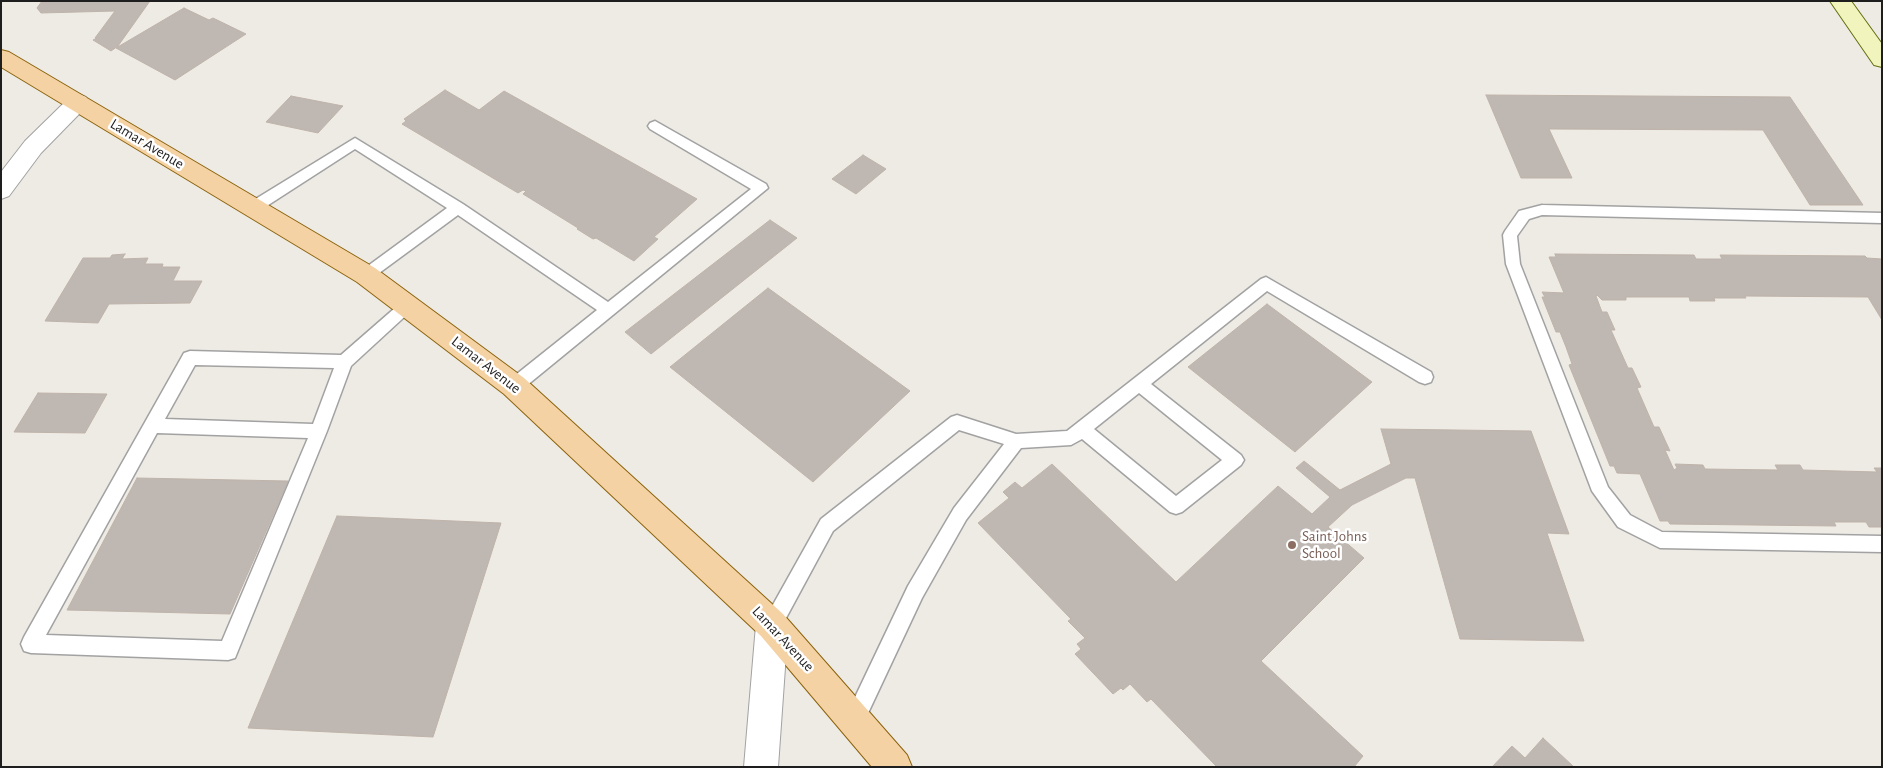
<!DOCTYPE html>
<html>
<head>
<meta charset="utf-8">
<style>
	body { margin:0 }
	#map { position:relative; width:1883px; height:768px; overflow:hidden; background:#eeebe5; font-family:"Alegreya Sans",sans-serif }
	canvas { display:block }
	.frame { position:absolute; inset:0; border:2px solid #1e1e1e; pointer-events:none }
</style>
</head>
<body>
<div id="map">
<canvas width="1883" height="768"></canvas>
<div class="frame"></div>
</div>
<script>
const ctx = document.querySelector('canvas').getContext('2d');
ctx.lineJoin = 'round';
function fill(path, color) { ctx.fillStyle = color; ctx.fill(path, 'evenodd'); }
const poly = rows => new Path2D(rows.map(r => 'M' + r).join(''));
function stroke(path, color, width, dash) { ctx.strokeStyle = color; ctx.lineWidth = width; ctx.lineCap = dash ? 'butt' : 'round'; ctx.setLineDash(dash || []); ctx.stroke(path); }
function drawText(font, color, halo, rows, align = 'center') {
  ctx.font = font + ' "Alegreya Sans",sans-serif'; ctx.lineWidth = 5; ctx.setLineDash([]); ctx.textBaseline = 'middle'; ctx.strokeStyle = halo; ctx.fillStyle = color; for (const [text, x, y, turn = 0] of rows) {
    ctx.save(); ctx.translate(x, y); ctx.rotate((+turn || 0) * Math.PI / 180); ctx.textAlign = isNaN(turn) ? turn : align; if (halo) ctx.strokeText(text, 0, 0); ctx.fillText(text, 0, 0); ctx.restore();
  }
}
const building = poly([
	[42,1,150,1,118,46,111,51,93,40,97,38,95,38,115,11,41,13,37,8,42,1],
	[184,8,209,20,213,18,246,34,175,80,116,48,184,8],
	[445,90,479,110,504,91,697,199,654,237,658,239,634,261,596,238,593,239,577,229,578,228,523,194,526,191,523,190,518,193,402,124,406,121,404,119,445,90],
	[1486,95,1790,97,1863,205,1810,205,1763,130,1549,129,1572,178,1521,178,1486,95],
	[291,96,343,106,318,133,266,122,291,96],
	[863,155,886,169,856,194,832,179,863,155],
	[770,220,797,238,651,354,625,332,770,220],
	[125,254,122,259,148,258,145,264,163,264,162,267,180,267,173,281,202,281,190,303,109,304,98,323,45,321,83,258,110,258,112,255,125,254],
	[1555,254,1694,255,1696,259,1722,259,1720,255,1865,256,1867,258,1882,259,1882,320,1868,297,1745,296,1746,298,1714,298,1715,301,1690,301,1689,297,1626,297,1626,300,1602,300,1597,295,1596,296,1602,312,1607,312,1615,330,1611,330,1628,368,1632,368,1641,387,1637,388,1654,427,1659,427,1670,451,1665,450,1674,470,1677,468,1675,464,1703,465,1705,469,1778,470,1775,465,1800,465,1803,470,1877,472,1874,468,1882,468,1882,527,1869,527,1866,522,1834,522,1836,526,1670,524,1668,521,1660,521,1640,474,1617,473,1614,466,1610,466,1569,365,1572,364,1566,347,1560,332,1556,332,1542,297,1545,297,1542,292,1564,293,1549,257,1556,257,1555,254],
	[768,288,910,391,813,482,670,367,768,288],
	[1267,304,1372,382,1295,452,1188,367,1267,304],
	[38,393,107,394,85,433,14,432,38,393],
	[1381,429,1531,431,1569,534,1547,533,1584,641,1460,639,1415,478,1406,478,1352,505,1328,527,1364,558,1261,661,1363,756,1354,767,1217,767,1151,699,1147,702,1130,684,1123,690,1121,688,1113,694,1075,654,1081,649,1077,644,1085,638,1068,621,1071,619,978,523,1009,498,1003,492,1015,482,1022,488,1052,464,1176,582,1278,486,1312,514,1330,497,1296,468,1304,461,1340,490,1391,464,1381,429],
	[137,478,288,481,230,614,67,610,137,478],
	[337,516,501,523,433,737,248,728,337,516],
	[1543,738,1574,767,1492,767,1512,746,1525,758,1543,738]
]);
fill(building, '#beb7b2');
stroke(building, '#bfb3a9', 1);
const lane = poly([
	[655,121,766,184,768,188,520,391,514,393,508,391,506,386,508,381,597,310,458,215,371,279,366,281,361,279,358,275,361,271,447,208,355,149,259,211,254,212,249,211,247,207,249,203,355,138,463,204,608,302,751,189,650,129,648,126,650,123,655,121],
	[1542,205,1882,213,1882,223,1542,215,1529,219,1517,236,1520,264,1608,487,1630,515,1662,532,1882,536,1882,552,1660,548,1618,527,1592,491,1506,264,1503,235,1505,231,1519,211,1542,205],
	[1266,277,1431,372,1433,377,1431,382,1425,384,1419,382,1267,291,1151,384,1241,455,1244,460,1241,465,1182,512,1176,514,1170,512,1082,439,1071,445,1021,448,966,520,922,598,862,726,855,729,848,726,845,719,848,712,908,586,954,508,1004,444,959,430,833,531,779,631,772,634,765,631,763,625,765,619,821,519,951,417,957,415,1016,434,1067,431,1261,279,1266,277],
	[1139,393,1222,460,1176,496,1094,429,1139,393],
	[408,299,413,301,416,305,413,309,351,366,327,431,235,658,228,660,31,653,24,651,21,644,24,637,184,353,190,351,341,355,403,301,408,299],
	[195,365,334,368,313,424,165,419,195,365],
	[157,433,308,438,222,641,46,635,157,433]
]);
const street = poly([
	[78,94,86,97,89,102,86,107,41,153,9,196,1,199,1,172,25,141,70,97,78,94],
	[772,610,783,614,788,625,778,767,744,767,756,625,761,614,772,610]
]);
const secondary = poly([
	[1830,1,1851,1,1882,44,1882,67,1874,65,1830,1]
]);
const primary = poly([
	[1,50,9,52,375,268,524,378,783,614,907,755,912,767,872,767,761,636,504,394,357,282,1,67,1,50]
]);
stroke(lane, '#a2a2a2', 3);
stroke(street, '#a2a2a2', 2);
stroke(secondary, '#616d0e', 2);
stroke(primary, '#8c630c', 2);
fill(lane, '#fff');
fill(street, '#fff');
fill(secondary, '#f1f4bd');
fill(primary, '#f4d2a4');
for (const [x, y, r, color] of [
	[1292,545,5,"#8d6e63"]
]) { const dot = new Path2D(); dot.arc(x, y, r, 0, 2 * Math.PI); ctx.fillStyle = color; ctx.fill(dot); stroke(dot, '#fff', 2); }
drawText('15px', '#1e1e1e', '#fff', [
	["Lamar Avenue",147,144,31],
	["Lamar Avenue",486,365,38],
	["Lamar Avenue",783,639,47]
]);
drawText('15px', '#785e54', '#fff', [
	["Saint Johns",1302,536],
	["School",1302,553]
], 'left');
</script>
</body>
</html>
